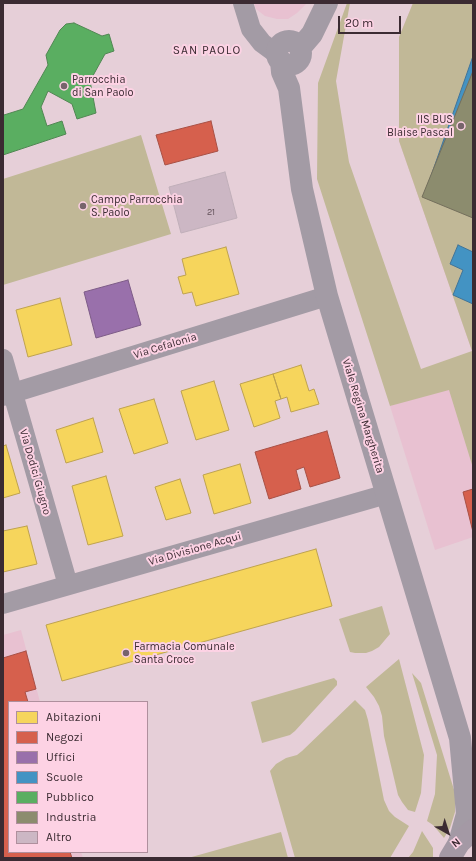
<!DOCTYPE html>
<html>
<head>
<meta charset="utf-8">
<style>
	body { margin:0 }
	#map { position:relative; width:476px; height:861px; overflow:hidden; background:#e6cfd8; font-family:Karla,sans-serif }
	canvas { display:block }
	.frame { position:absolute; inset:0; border:4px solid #3b2b32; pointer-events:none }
	.legend { position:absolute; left:8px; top:701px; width:140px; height:152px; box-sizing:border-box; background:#fdd2e4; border:1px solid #af8f9d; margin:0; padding:5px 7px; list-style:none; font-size:12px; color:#3b2b32 }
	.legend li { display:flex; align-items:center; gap:8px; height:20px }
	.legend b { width:20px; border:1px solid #af8f9d }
	.north { position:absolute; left:428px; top:813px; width:40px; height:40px; -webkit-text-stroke:3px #fdd2e4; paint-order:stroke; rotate:141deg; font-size:11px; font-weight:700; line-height:16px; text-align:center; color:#3b2b32 }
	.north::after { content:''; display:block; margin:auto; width:14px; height:18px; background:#3b2b32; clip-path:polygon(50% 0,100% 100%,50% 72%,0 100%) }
	.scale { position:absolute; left:338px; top:16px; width:63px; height:18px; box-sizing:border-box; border:2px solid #3b2b32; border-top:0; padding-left:5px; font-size:12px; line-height:14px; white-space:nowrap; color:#3b2b32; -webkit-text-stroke:3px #fdd2e4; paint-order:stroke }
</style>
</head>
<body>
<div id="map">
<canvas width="476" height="861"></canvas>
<div class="frame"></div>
<ul class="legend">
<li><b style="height:11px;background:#f6d55c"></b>Abitazioni</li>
<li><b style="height:11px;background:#d6604d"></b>Negozi</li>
<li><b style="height:11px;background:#9970ab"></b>Uffici</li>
<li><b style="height:11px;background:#4393c3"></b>Scuole</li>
<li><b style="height:11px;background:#5aae61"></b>Pubblico</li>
<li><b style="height:11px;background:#8c8c6e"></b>Industria</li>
<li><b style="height:11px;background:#ccb7c4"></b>Altro</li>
</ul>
<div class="north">N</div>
<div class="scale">20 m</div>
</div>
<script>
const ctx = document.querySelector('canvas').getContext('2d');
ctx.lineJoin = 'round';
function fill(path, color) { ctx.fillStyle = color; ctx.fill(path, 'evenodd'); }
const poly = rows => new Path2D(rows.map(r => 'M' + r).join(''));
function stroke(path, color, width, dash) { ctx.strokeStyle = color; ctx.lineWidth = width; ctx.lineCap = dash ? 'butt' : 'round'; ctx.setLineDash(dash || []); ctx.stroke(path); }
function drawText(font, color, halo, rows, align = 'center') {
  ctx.font = font + ' Karla,sans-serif'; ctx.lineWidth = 4; ctx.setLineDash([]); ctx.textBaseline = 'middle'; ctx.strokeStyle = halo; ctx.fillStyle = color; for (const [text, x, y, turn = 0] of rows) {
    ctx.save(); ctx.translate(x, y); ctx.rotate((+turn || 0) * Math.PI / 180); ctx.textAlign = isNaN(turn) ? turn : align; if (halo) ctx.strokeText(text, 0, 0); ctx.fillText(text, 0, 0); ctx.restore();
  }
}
fill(poly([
	[254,3,307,3,297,13,288,19,277,19,265,16,256,9],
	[413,3,473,3,473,537,435,550,390,406,457,381,472,351,399,141,399,37],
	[21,630,40,702,9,702,9,852,81,852,83,858,3,858,3,635]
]), '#e8c1d1');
fill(poly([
	[347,3,350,3,336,81,349,162,421,369,472,351,399,141,399,37,413,3,473,3,473,56,424,196,473,217,473,468,449,390,390,406,317,179,318,83],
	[141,135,171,234,3,285,3,179],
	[382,606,390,634,379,647,372,651,366,653,355,653,350,652,339,619],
	[399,659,424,755,421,793,415,812,408,810,402,802,398,795,384,736,382,716,379,706,374,697,366,687],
	[412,673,421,683,455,793,455,812,450,828,444,838,433,825,427,821,435,794,437,755],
	[334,678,337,681,337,685,295,731,290,735,262,743,251,702],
	[355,700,365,710,368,720,384,800,389,811,395,817,409,826,390,858,295,858,270,771,276,764,286,758,297,755,302,751],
	[422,831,433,848,433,858,408,858,413,852],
	[281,832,288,858,188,858]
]), '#c1b897');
const homes = poly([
	[226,247,239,294,196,306,192,292,183,294,178,277,186,275,182,259,226,247],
	[60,298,72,345,28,357,16,310,60,298],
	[301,365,309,391,314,389,319,404,291,412,287,397,281,399,273,374,301,365],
	[273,374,281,399,275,401,280,418,254,427,240,384,273,374],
	[214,381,229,430,196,440,181,391,214,381],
	[154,399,168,443,134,454,119,409,154,399],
	[93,418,103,452,66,463,56,430,93,418],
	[6,445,20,493,3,498,3,446,6,445],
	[240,464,251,503,214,514,203,475,240,464],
	[106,476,123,536,88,545,72,486,106,476],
	[180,479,191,513,166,520,155,487,180,479],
	[27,526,37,564,3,572,3,531,27,526],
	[316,549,332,606,62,681,46,625,316,549]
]);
fill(homes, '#f6d55c');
stroke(homes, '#bea24f', 1);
const shops = poly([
	[211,121,218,151,165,165,156,135,211,121],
	[327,431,340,478,310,487,304,467,296,470,301,489,269,499,255,452,327,431],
	[473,489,473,532,463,492,473,489],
	[26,651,36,689,25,692,28,702,9,702,9,852,70,852,72,858,3,858,3,658,26,651]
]);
fill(shops, '#d6604d');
stroke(shops, '#a85045', 1);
const offices = poly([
	[128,280,141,325,96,338,84,292,128,280]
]);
fill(offices, '#9970ab');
stroke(offices, '#7d5b87', 1);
const schools = poly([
	[473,56,473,217,424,196,473,56],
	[458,245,473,252,473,304,453,295,463,270,450,264,458,245]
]);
fill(schools, '#4393c3');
stroke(schools, '#417498', 1);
const public = poly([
	[74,23,102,36,109,34,114,51,105,54,90,81,96,113,77,119,72,104,48,91,41,107,47,126,62,121,66,134,3,155,3,113,4,115,23,109,48,65,46,55,60,30,66,24,74,23]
]);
fill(public, '#5aae61');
stroke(public, '#518753', 1);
const industry = poly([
	[473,71,473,218,422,197,473,71]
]);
fill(industry, '#8c8c6e');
stroke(industry, '#746f5c', 1);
const building = poly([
	[225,172,237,218,181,233,169,187,225,172]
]);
fill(building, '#ccb7c4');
stroke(building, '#c0afb9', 1);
stroke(poly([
	[243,3,251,29,262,43,277,54],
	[3,359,68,585],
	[3,396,327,296],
	[3,604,387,494]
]), '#a39ba5', 20);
stroke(poly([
	'277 53a12 12 0 1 1 24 0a12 12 0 1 1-24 0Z',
	[300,48,312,34,327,3],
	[281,61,282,72,289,88,302,189,327,296,460,738,467,814,459,843]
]), '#a39ba5', 22);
stroke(poly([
	[450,858,459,843,473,830]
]), '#a499a5', 22);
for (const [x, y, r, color] of [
	[64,86,4,"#77646c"],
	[461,126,4,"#77646c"],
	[83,206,4,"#77646c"],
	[126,653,4,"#77646c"]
]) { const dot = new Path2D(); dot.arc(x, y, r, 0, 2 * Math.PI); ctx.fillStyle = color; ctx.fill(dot); stroke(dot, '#fdd2e4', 1.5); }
drawText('9px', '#615058', null, [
	["21",211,212]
]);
drawText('11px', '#3b2b32', '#fdd2e4', [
	["Parrocchia",72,80],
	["di San Paolo",72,93],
	["IIS BUS",453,120,"right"],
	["Blaise Pascal",453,133,"right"],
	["Campo Parrocchia",91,200],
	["S. Paolo",91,213],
	["Farmacia Comunale",134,647],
	["Santa Croce",134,660]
], 'left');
drawText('11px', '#3b2b32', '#fdd2e4', [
	["Via Cefalonia",165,346,-17],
	["Viale Regina Margherita",363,416,73],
	["Via Dodici Giugno",35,472,74],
	["Via Divisione Acqui",195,549,-16]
]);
ctx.letterSpacing = '1px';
drawText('12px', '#3b2b32', '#fdd2e4', [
	["SAN PAOLO",207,51]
]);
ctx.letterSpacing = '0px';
</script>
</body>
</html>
